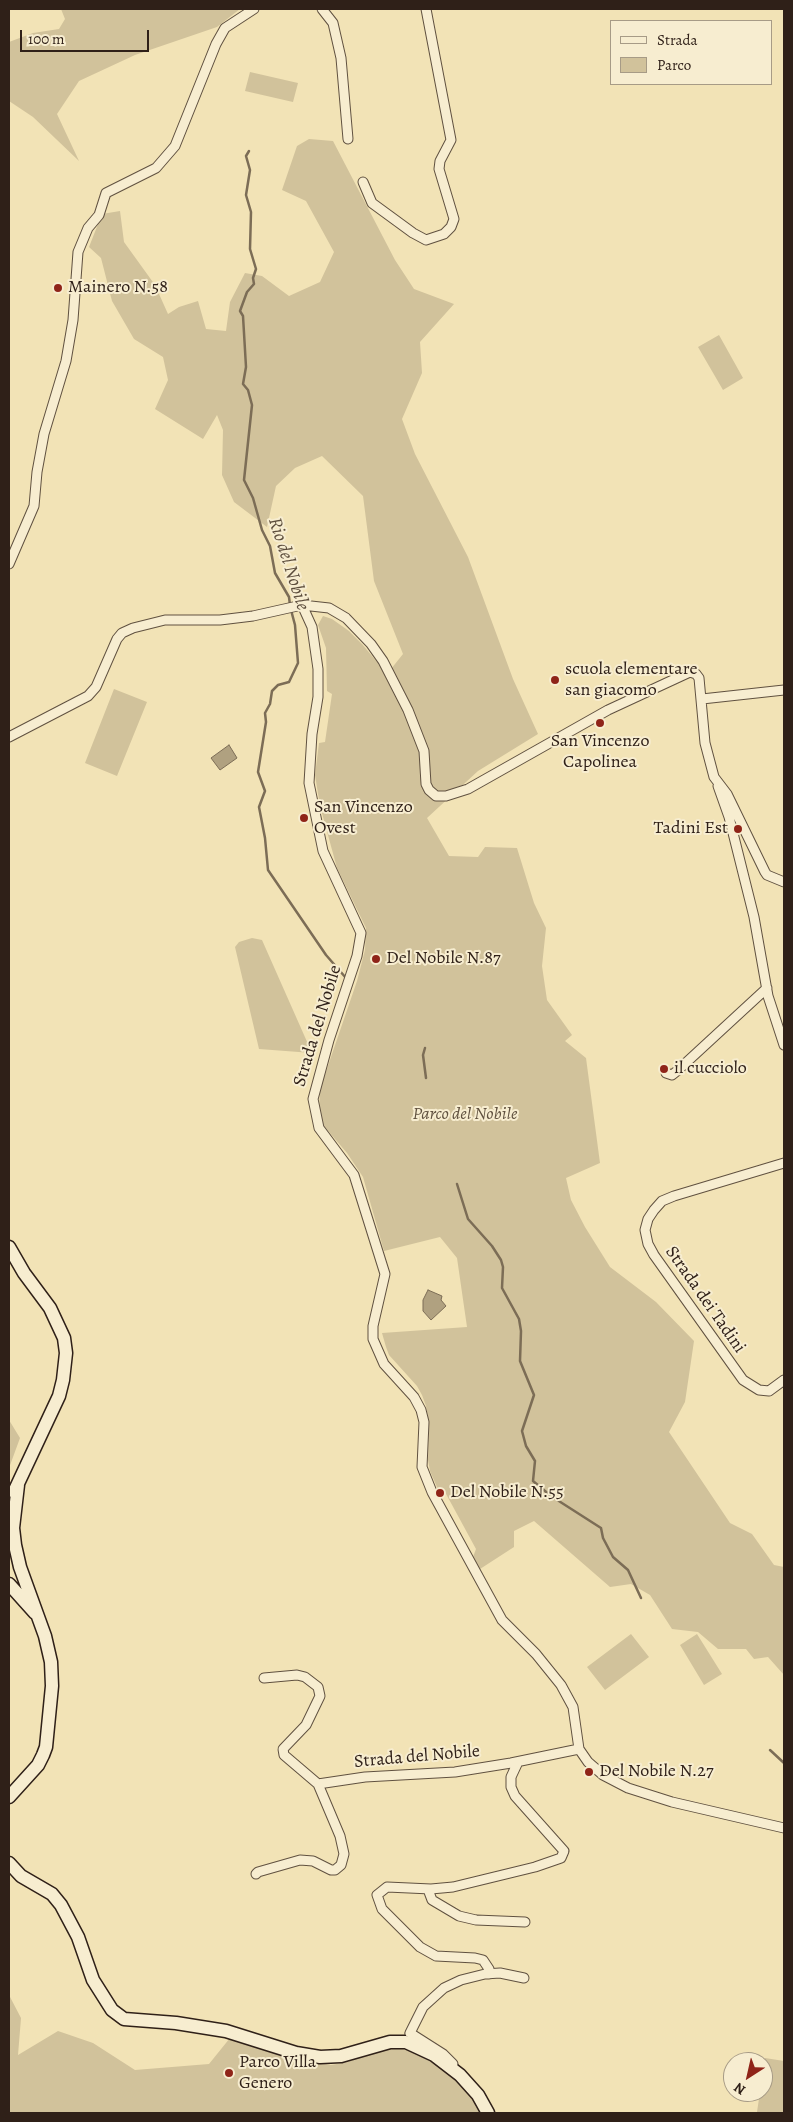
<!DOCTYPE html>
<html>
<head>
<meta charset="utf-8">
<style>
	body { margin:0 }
	#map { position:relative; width:793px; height:2122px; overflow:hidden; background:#f2e3b6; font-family:Alegreya,serif }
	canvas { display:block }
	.frame { position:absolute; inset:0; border:10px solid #2f2018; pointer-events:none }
	.legend { position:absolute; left:610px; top:20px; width:162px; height:65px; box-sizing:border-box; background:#f7edd0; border:1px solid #a79b86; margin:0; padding:6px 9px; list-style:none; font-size:15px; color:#2f2018 }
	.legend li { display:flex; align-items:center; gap:10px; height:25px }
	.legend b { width:25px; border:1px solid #a79b86 }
	.north { position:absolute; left:723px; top:2052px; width:50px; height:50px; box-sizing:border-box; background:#f7edd0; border:1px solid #a79b86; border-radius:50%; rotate:215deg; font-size:14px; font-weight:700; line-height:20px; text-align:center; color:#2f2018 }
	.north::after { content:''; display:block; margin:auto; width:18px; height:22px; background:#8f2418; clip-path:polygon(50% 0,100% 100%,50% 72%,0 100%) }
	.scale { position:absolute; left:20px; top:30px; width:129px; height:22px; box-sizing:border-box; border:2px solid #2f2018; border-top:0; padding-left:6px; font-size:15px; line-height:18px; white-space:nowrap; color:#2f2018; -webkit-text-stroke:4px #f7edd0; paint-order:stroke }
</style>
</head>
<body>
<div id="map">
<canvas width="793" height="2122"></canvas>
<div class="frame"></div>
<ul class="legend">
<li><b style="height:6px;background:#f7edd0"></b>Strada</li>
<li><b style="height:14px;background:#d1c29b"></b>Parco</li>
</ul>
<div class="north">N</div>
<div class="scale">100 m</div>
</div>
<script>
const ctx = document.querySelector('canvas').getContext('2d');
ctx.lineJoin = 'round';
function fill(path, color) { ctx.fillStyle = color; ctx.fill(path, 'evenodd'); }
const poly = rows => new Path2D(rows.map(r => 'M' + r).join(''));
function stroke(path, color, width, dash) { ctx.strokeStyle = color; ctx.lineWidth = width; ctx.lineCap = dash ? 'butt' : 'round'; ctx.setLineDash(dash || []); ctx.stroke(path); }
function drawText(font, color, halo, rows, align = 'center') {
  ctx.font = font + ' Alegreya,serif'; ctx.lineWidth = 4; ctx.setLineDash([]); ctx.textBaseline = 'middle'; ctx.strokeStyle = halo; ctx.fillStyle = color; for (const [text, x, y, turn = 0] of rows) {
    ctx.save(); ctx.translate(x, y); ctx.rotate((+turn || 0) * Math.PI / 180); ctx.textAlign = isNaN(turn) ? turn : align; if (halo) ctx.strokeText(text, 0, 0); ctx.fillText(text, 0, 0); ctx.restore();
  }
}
fill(poly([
	[61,9,240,9,217,27,135,55,79,81,57,114,79,161,33,117,9,101,9,42,33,33,59,29,65,19],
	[250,72,298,83,293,102,245,91],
	[309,139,333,141,395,260,414,289,454,304,420,342,422,373,402,419,415,454,468,557,513,679,538,734,478,771,427,818,449,856,478,857,485,847,517,848,534,903,546,928,542,966,547,1000,572,1035,565,1041,586,1058,600,1163,566,1178,571,1200,585,1227,610,1267,656,1302,694,1341,685,1402,669,1432,730,1523,752,1534,774,1565,784,1567,784,1675,768,1657,754,1659,746,1649,718,1649,698,1632,672,1629,650,1595,631,1584,610,1587,534,1521,514,1531,514,1547,480,1569,473,1557,476,1549,445,1492,440,1494,430,1471,428,1460,429,1424,426,1406,422,1395,417,1386,389,1355,386,1347,382,1333,467,1327,457,1258,440,1237,384,1251,363,1177,347,1153,323,1125,319,1109,320,1089,357,981,365,950,366,928,337,868,320,806,315,775,319,743,325,742,332,694,327,691,326,648,318,625,323,616,332,619,349,631,362,644,387,674,403,654,374,581,363,496,322,456,295,468,276,486,267,527,234,502,222,475,223,430,217,415,203,439,155,409,168,380,163,357,134,339,112,301,101,258,89,247,102,214,120,211,124,242,155,285,168,314,179,307,198,301,206,329,226,331,230,302,245,273,262,276,289,296,320,282,334,252,306,201,282,190,297,146],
	[719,335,743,378,723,390,698,347],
	[114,689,147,702,117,776,85,763],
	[252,938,262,940,312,1053,259,1049,235,947,239,942],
	[9,1420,20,1438,9,1468],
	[631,1634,649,1657,605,1690,587,1667],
	[697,1634,722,1674,704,1685,680,1645],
	[9,1995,21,2018,18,2055,58,2031,93,2043,135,2070,209,2064,230,2038,305,2060,331,2065,348,2062,386,2048,399,2047,414,2051,453,2076,475,2102,481,2113,9,2113],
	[765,2058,784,2061,784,2113,757,2112,760,2092,763,2092]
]), '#d1c29b');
const water = poly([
	[229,745,237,758,220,770,211,758,229,745],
	[428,1290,442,1296,441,1300,446,1306,431,1320,423,1311,423,1300,428,1290]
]);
fill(water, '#b0a180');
stroke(water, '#7c6d56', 1);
stroke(poly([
	[249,151,246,156,250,170,246,195,251,212,250,249,256,269,253,278,254,284,247,292,240,311,243,316,246,367,243,384,248,390,252,405,244,480,253,498,262,530,270,546,275,573,289,597,290,605],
	[291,610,295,625,298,663,289,682,278,685,272,691,270,704,265,713,266,722,258,772,265,791,259,807,265,838,268,870,326,955,346,978],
	[425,1048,423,1055,426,1078],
	[457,1184,468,1219,492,1246,501,1260,503,1267,502,1288,519,1319,521,1331,520,1361,534,1395,522,1431,526,1446,535,1461,533,1481,551,1496,601,1528,603,1538,613,1557,628,1570,641,1598],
	[770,1750,784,1763]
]), '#7c6d56', 2.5);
const street = poly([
	[322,9,333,23,341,58,348,139],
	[363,182,372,203,413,233,426,240,444,234,451,227,454,219,439,169,440,161,451,140,426,9],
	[9,564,34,506,37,472,44,434,66,361,73,320,78,252,88,228,99,215,106,193,156,168,175,146,216,44,225,28,254,9],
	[302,605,312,627,318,669,318,697,312,734,309,783,323,851,361,933,357,956,329,1040,313,1099,319,1128,354,1175,385,1274,373,1326,373,1339,384,1364,414,1397,421,1410,424,1422,422,1467,432,1492,502,1620,536,1654,561,1685,573,1707,579,1749,588,1762,603,1775,628,1788,672,1802,784,1828],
	[702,699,784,690],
	[9,737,88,696,96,687,117,639,122,633,133,628,165,620,220,620,253,616,302,605,329,608,346,618,371,644,383,661,408,710,424,751,426,784,429,790,436,796,446,796,468,789,608,710,690,672,696,674,699,678,705,743,714,777,727,794,765,872,767,875,784,882],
	[718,786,729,817,754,917,768,996,784,1045],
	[666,1073,672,1075,677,1071,767,988],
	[784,1163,674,1196,662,1201,654,1210,648,1219,645,1230,648,1244,654,1255,743,1380,759,1390,769,1391,784,1380],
	[264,1678,297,1675,305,1677,318,1687,320,1696,306,1725,283,1749,284,1755,318,1784,365,1777,455,1772,511,1763,579,1749],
	[256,1874,258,1872,300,1860,313,1861,331,1870,335,1870,341,1865,344,1854,340,1836,318,1784],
	[431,1889,429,1892,432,1900,459,1916,476,1920,525,1922],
	[489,1974,489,1969,483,1960,475,1958,436,1956,420,1947,382,1909,377,1895,387,1887,431,1889,453,1887,535,1867,561,1858,564,1851,515,1796,511,1787,511,1777,518,1762],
	[453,2064,443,2054,410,2033,423,2007,444,1988,461,1980,485,1974,500,1973,524,1978]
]);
const secondary = poly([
	[9,1247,24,1273,50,1308,64,1338,66,1353,63,1380,59,1396,14,1492],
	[9,1584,35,1613],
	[9,1797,38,1765,43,1755,46,1747,52,1686,51,1662,45,1636,20,1567,15,1545,13,1528,18,1485],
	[9,1863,21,1876,52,1894,61,1905,78,1937,93,1980,112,2010,124,2019,176,2023,226,2031,296,2053,320,2057,341,2056,390,2042,406,2042,434,2055,460,2075,478,2095,488,2113]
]);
stroke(street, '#605140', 11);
stroke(secondary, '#2f2018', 15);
stroke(street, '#f7edd0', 9);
stroke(secondary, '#f7edd0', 12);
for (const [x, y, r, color] of [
	[58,288,5,"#8f2418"],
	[555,680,5,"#8f2418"],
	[600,723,5,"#8f2418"],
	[304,818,5,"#8f2418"],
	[738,829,5,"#8f2418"],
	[376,959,5,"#8f2418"],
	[664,1069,5,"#8f2418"],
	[440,1493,5,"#8f2418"],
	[589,1772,5,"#8f2418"],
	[229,2073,5,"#8f2418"]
]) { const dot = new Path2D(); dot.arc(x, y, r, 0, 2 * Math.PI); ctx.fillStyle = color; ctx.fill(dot); stroke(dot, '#f7edd0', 2); }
drawText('18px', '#2f2018', '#f7edd0', [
	["Mainero N.58",68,288],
	["scuola elementare",565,670],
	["san giacomo",565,691],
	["San Vincenzo",600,742,"center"],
	["Capolinea",600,763,"center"],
	["San Vincenzo",314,808],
	["Ovest",314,829],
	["Tadini Est",728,829,"right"],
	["Del Nobile N.87",386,959],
	["il cucciolo",674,1069],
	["Del Nobile N.55",450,1493],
	["Del Nobile N.27",599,1772],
	["Parco Villa",239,2063],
	["Genero",239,2084]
], 'left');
drawText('18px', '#2f2018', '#f7edd0', [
	["Strada del Nobile",318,1026,-73],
	["Strada dei Tadini",705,1300,55],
	["Strada del Nobile",417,1757,-5]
]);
drawText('italic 18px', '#60513f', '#f7edd0', [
	["Parco del Nobile",465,1115]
]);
drawText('italic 19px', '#5c4d3c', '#f7edd0', [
	["Rio del Nobile",288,564,72]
]);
</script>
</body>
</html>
